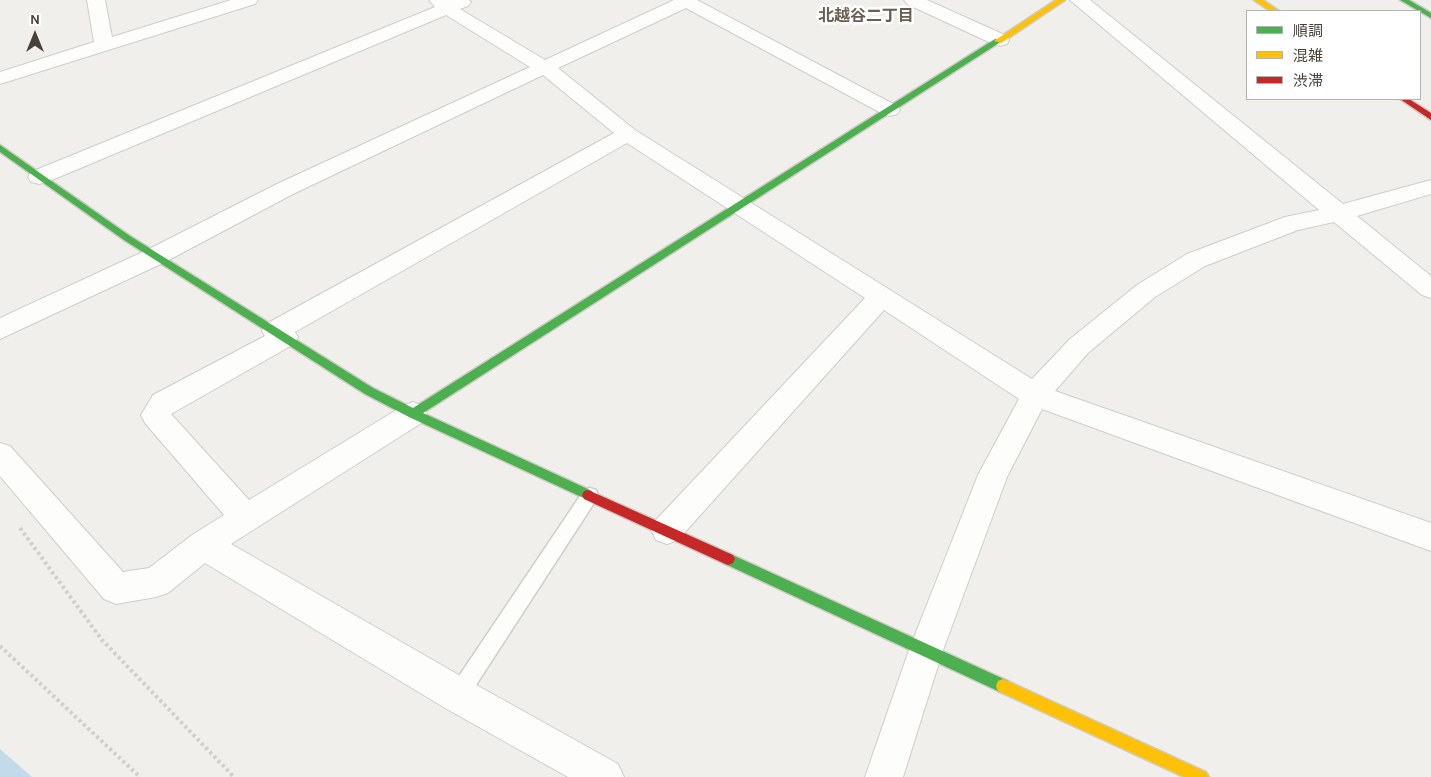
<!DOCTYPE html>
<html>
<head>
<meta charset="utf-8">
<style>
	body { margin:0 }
	#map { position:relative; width:1431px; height:777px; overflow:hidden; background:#f1efec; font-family:Karla,"Noto Sans JP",sans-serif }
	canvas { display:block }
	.legend { position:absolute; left:1246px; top:10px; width:175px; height:90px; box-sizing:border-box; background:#fff; border:1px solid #b5b3b0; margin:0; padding:6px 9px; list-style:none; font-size:15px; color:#474139 }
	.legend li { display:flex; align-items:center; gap:10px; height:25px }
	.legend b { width:25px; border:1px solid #b5b3b0 }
	.north { position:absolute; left:10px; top:10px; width:50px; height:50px; -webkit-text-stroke:4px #fff; paint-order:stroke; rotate:0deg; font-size:14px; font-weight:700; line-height:20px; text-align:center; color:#474139 }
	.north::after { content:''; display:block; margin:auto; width:18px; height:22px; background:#474139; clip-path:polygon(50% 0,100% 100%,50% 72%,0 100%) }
</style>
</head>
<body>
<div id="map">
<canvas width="1431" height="777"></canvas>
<ul class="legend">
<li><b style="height:6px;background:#4caf50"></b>順調</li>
<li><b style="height:6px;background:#ffc107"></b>混雑</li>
<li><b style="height:6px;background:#c62828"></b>渋滞</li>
</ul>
<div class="north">N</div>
</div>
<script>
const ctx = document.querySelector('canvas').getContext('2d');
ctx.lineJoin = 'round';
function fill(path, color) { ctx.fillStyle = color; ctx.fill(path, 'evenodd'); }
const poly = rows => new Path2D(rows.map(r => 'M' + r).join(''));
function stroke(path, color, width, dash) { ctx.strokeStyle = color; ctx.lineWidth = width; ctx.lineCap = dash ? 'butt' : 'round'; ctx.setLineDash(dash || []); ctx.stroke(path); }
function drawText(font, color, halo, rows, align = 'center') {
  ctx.font = font + ' Karla,"Noto Sans JP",sans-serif'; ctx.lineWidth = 5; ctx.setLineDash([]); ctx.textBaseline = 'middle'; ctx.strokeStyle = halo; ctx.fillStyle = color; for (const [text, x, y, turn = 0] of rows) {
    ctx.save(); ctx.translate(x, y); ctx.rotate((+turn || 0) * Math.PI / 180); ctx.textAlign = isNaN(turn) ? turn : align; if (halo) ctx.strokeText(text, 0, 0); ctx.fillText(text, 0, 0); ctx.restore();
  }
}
fill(poly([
	[0,749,32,777,0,777]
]), '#c2dbea');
const lane = poly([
	[590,488,596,490,598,495,596,500,465,702,458,705,451,702,448,695,451,688,584,490,590,488]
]);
const street = poly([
	[87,0,105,0,112,37,231,0,258,0,255,4,0,84,0,72,94,42,87,0],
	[429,0,469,0,471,2,468,6,460,9,545,60,674,0,697,0,897,106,900,110,897,114,890,116,883,114,686,8,558,68,635,130,1032,379,1070,339,1137,285,1187,254,1285,217,1319,210,1070,0,1090,0,1343,204,1431,180,1431,194,1357,216,1431,276,1431,298,1422,295,1334,222,1298,230,1205,266,1155,297,1088,353,1055,391,1431,523,1431,551,1042,409,1007,477,943,650,903,777,865,777,909,650,978,475,1019,399,884,310,678,540,667,544,656,540,651,530,656,520,865,298,627,143,295,332,298,337,294,344,171,414,249,500,403,406,413,402,423,406,427,414,423,422,231,544,471,682,618,764,624,777,568,777,445,708,205,563,168,593,156,597,116,604,104,599,0,476,0,443,10,446,123,572,149,568,192,535,224,515,145,423,141,415,153,395,265,336,262,331,266,324,614,133,543,75,293,194,165,262,0,339,0,318,147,250,277,184,530,67,446,15,47,182,39,184,31,182,28,177,31,172,435,7,429,0],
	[904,0,927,0,1007,36,1009,40,1007,44,1000,46,993,44,907,4,904,0]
]);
const fast = poly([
	[1400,0,1409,0,1431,13,1431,18,1400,0],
	[995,39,1002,41,423,413,592,491,594,495,592,499,588,500,409,417,365,394,124,240,0,152,0,145,130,236,373,388,413,408,995,39],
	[728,553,1008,681,1010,686,1008,691,1003,693,998,691,723,563,721,559,723,555,728,553]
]);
const slow = poly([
	[1056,0,1065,0,1001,43,994,41,1056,0],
	[1254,0,1263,0,1279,11,1270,11,1254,0],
	[1003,679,1206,772,1209,777,1184,777,998,691,996,686,998,681,1003,679]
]);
const jam = poly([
	[1400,99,1409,99,1431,113,1431,120,1400,99],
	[588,490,733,555,735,559,733,563,728,565,723,563,584,499,582,495,584,491,588,490]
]);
stroke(lane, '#cfcdca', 3);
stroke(street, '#cfcdca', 2);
stroke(fast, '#d0ccc4', 3);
stroke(slow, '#d0ccc4', 3);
stroke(jam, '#d0ccc4', 3);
stroke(poly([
	[20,528,102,640,234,777],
	[0,646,140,777]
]), '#d1cfcc', 4, [3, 3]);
fill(lane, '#fdfdfc');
fill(street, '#fdfdfc');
fill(fast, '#4caf50');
fill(slow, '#ffc107');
fill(jam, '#c62828');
drawText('bold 16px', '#685e51', '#fff', [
	["北越谷二丁目",866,16]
]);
</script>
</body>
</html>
